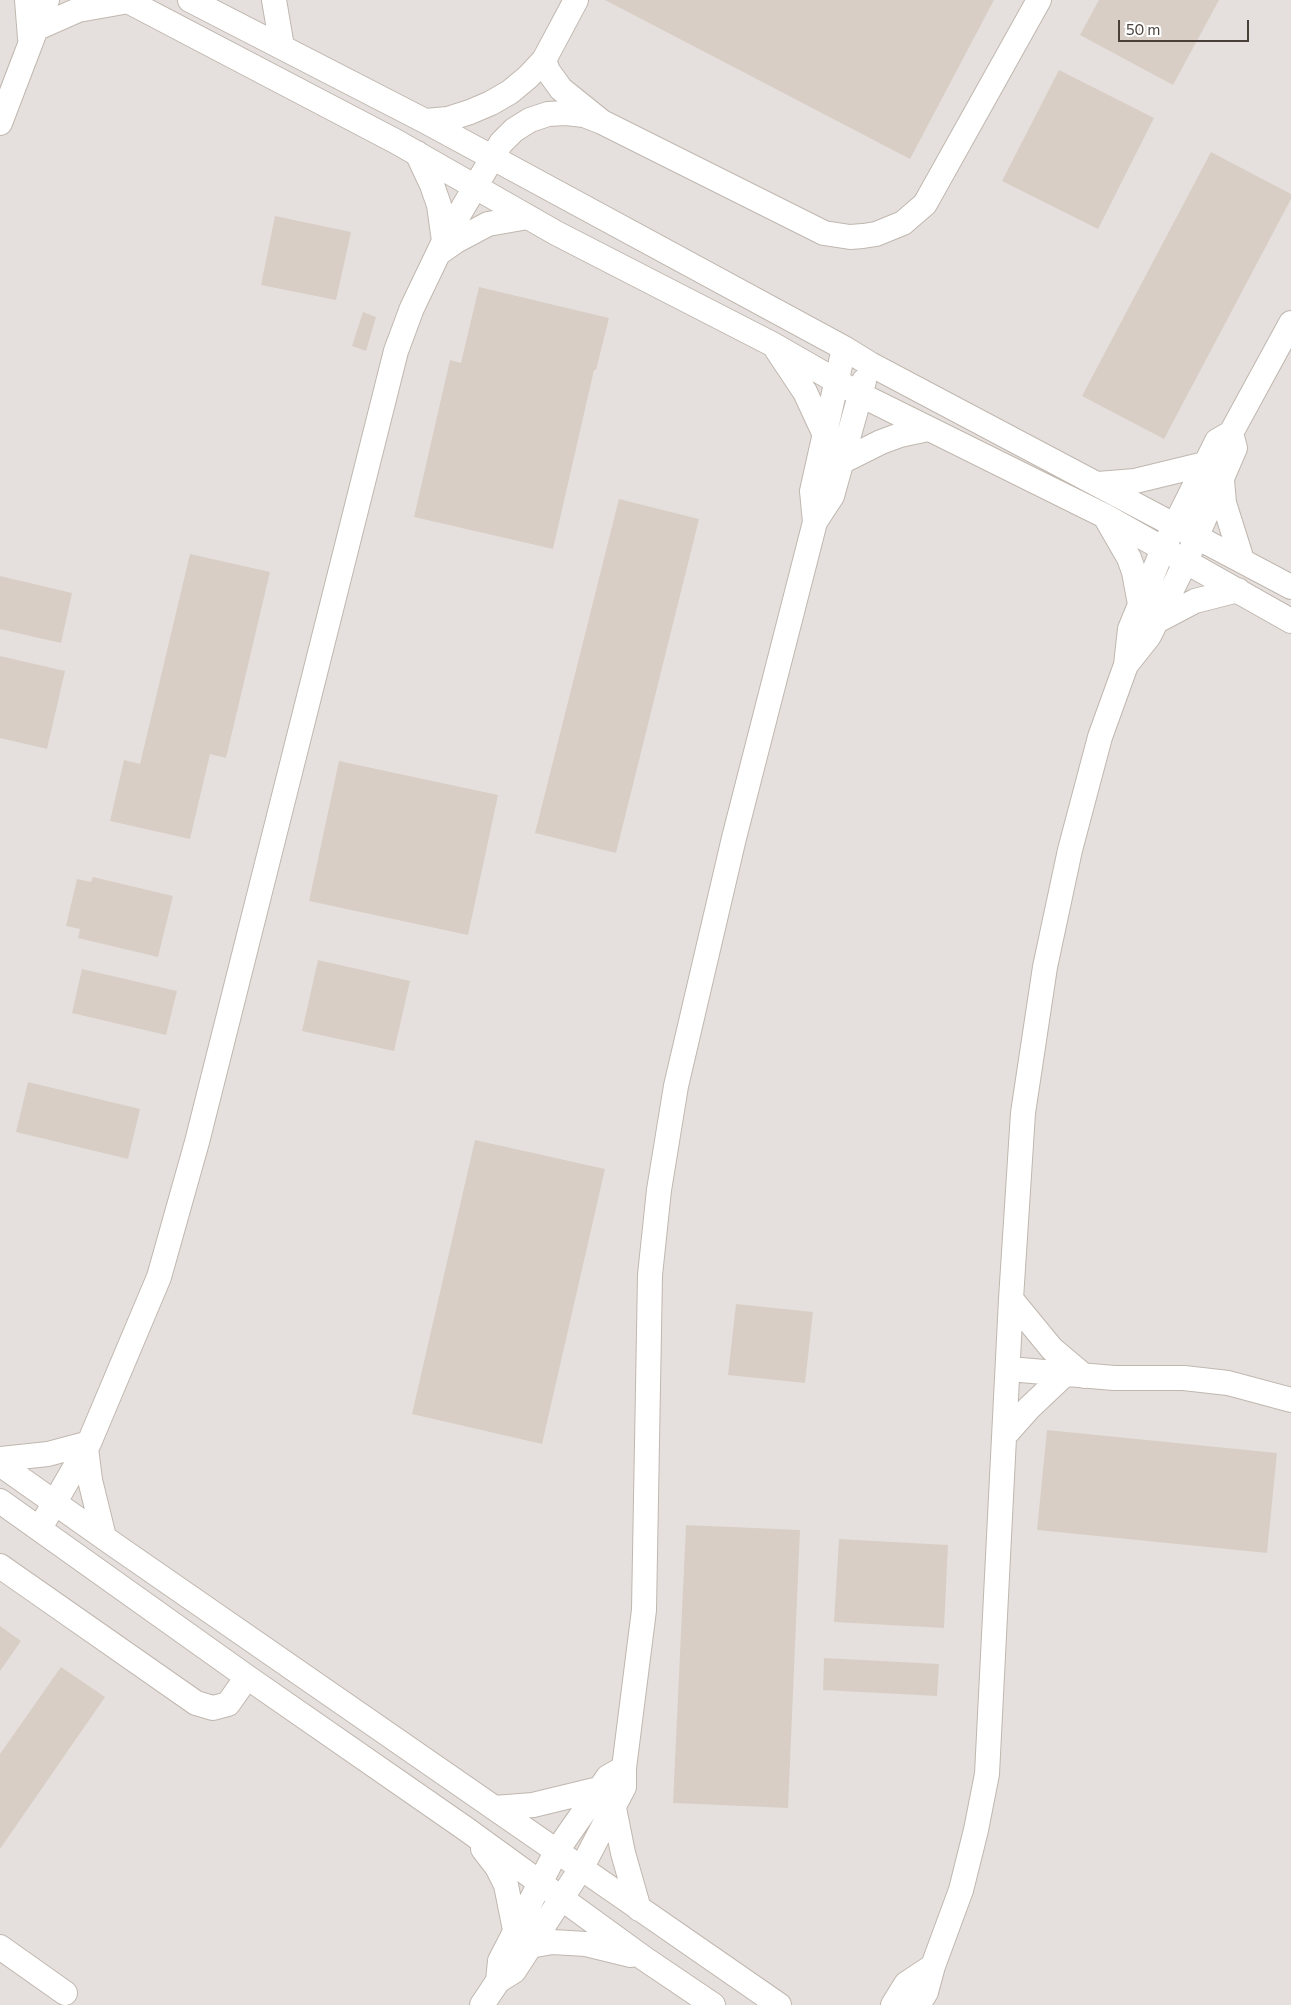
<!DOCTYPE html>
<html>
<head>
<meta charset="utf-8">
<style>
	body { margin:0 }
	#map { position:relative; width:1291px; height:2005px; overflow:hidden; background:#f5f1ec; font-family:Commissioner,sans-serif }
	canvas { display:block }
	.scale { position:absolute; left:1118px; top:20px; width:131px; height:22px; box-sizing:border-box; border:2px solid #49403a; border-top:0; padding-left:6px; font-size:15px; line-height:18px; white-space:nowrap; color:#49403a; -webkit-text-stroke:4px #fff; paint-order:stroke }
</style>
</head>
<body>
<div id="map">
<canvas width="1291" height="2005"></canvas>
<div class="scale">50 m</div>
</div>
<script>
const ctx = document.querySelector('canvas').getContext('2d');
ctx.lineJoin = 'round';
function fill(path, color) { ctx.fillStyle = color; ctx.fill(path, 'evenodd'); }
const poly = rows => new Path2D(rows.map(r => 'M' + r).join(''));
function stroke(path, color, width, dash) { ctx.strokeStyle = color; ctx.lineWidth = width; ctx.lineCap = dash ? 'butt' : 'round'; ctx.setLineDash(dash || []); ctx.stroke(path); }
fill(poly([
	[0,0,1291,0,1291,2005,0,2005]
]), '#e5e0dd');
fill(poly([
	[605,0,994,0,910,159],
	[1099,0,1219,0,1173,85,1080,35],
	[1059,70,1154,118,1098,229,1002,181],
	[1211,152,1291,194,1291,199,1164,439,1082,396],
	[275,216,351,232,336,300,261,285],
	[479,287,609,318,596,370,594,370,553,549,414,517,450,360,461,363],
	[363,312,376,317,366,351,352,346],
	[619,499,699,519,616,853,535,833],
	[190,554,270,572,226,758,210,754,190,839,110,821,124,760,140,764],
	[0,576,72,593,61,643,0,629],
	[0,656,65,671,47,749,0,738],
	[339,761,498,795,468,935,309,901],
	[93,877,173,896,158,957,78,938,80,929,66,926,77,879,91,882],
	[318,960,410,981,394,1051,302,1031],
	[82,969,177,991,166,1035,72,1013],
	[28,1082,140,1109,128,1159,16,1132],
	[475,1140,605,1169,542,1444,412,1414],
	[736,1304,813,1312,805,1383,728,1375],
	[1047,1430,1277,1453,1267,1553,1037,1530],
	[686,1525,800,1530,788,1808,673,1803],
	[839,1539,948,1545,944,1628,834,1622],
	[0,1626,21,1641,0,1671],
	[824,1658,939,1664,937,1696,823,1690],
	[61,1667,105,1697,0,1849,0,1754]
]), '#d9cec5');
const minor = poly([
	[27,0,30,38],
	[126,0,395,141,556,233,772,344,859,394,1105,516,1291,621],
	[190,0,425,121,844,348,870,364,1291,587],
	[274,0,282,47],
	[35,29,78,10,129,1],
	[544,60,548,71,561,89,602,122,824,233,850,237,863,236,876,234,903,223,925,204,1039,0],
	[425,121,448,119,470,112,491,103,510,92,528,77,544,60,576,0],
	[0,123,47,0],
	[417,153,432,185,439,205,444,241],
	[439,253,456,241,488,224,528,217],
	[777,350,805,392,824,433],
	[841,462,881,442,900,435,928,429],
	[1222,480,1224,503,1242,560],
	[1098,484,1135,481,1205,464],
	[1106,518,1129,558,1134,572,1140,604],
	[815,522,832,496,864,381],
	[1157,621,1195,601,1238,590],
	[1126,665,1149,636,1186,561,1235,448,1231,433],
	[1011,1299,1052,1349,1084,1376],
	[1009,1369,1114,1378,1184,1378,1228,1383,1291,1400],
	[1005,1435,1029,1408,1065,1374],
	[86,1448,90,1480,104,1537],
	[0,1459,48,1454,89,1443],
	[0,1464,116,1546,779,2005],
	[0,1501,247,1677,466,1829,645,1959,713,2005],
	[40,1528,89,1443,159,1277,197,1142,396,351,412,308,448,233,501,143,514,130,530,120,548,114,566,113,584,115,602,122],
	[0,1566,196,1703,213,1708,228,1704,247,1677],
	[494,1808,533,1805,599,1789],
	[614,1808,623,1853,639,1909],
	[483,1849,497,1867,506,1885,515,1930],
	[530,1946,552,1942,586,1944,631,1955],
	[0,1947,65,1993],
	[498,1981,500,1961,556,1852,608,1777,624,1768],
	[482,2005,498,1981,514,1971,582,1867,624,1787,624,1768,644,1610,650,1275,659,1190,676,1086,734,838,815,522,812,491,844,348],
	[893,2005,906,1984,933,1966],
	[918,2005,926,1992,933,1966,961,1890,976,1830,987,1774,1011,1299,1023,1113,1045,967,1070,850,1100,737,1126,665,1130,629,1163,549,1217,441,1231,433,1291,323]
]);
stroke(minor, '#c0b7af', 26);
stroke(minor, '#fff', 24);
</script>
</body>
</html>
